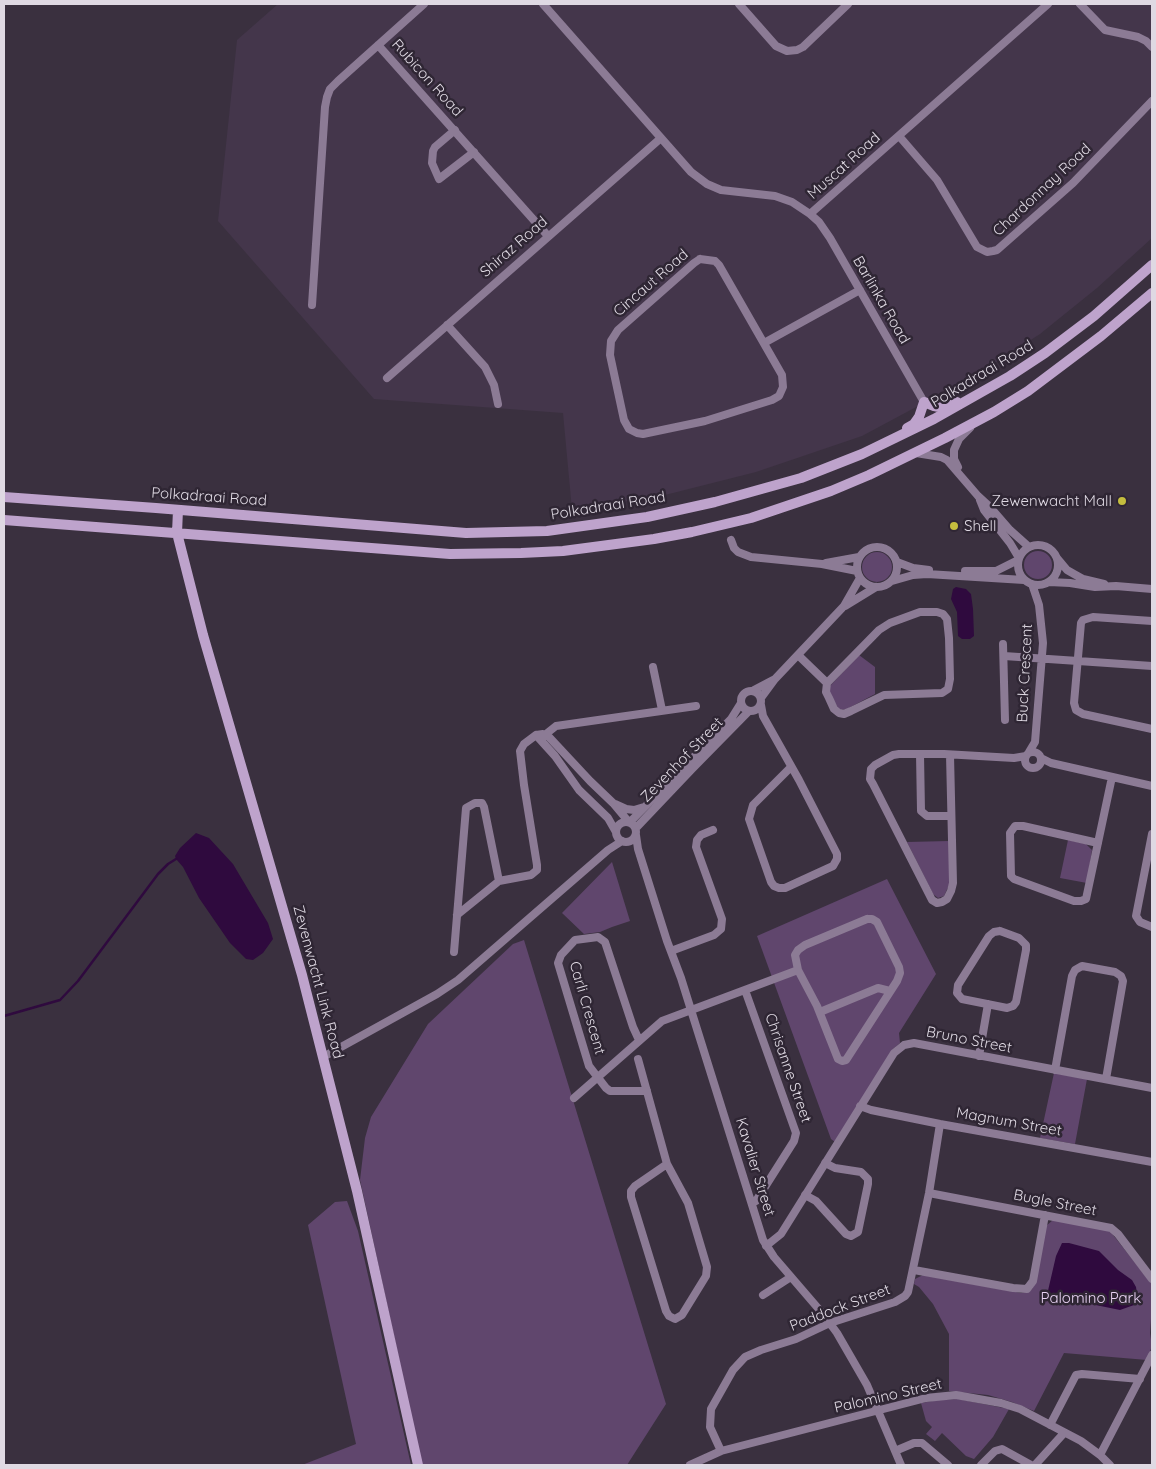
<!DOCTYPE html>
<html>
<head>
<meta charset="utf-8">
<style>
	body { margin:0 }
	#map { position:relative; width:1156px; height:1469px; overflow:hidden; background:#3a303f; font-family:Quicksand,sans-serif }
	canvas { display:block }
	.frame { position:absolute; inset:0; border:5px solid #dfd9e3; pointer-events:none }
</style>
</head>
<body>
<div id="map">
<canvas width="1156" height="1469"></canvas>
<div class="frame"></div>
</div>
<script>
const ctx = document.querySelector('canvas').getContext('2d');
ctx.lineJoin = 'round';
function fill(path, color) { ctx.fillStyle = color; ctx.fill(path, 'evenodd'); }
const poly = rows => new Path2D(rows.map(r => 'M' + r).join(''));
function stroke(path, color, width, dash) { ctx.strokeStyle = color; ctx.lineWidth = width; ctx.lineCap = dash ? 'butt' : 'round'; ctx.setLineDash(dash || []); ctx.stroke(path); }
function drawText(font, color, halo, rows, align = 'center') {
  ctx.font = font + ' Quicksand,sans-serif'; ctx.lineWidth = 5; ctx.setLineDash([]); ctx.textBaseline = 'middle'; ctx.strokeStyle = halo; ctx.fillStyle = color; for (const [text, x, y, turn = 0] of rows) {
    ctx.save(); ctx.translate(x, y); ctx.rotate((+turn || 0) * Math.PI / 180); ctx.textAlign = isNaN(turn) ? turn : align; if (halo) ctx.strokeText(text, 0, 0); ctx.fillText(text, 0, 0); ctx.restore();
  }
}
fill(poly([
	[278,4,1152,4,1152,238,1097,288,1040,334,976,375,862,436,756,472,665,495,572,510,563,413,374,399,218,221,237,40]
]), '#44364b');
fill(poly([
	'1024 565a14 14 0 1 1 28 0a14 14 0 1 1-28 0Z',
	'862 567a15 15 0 1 1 30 0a15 15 0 1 1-30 0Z',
	[859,655,875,667,875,694,847,709,841,710,838,708,830,694,830,686],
	[1068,840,1086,844,1092,850,1087,883,1060,878],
	[949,841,949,885,944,896,938,898,933,894,907,842],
	[612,862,630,921,612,927,600,932,584,934,562,913],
	[887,879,936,974,899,1033,900,1043,893,1049,835,1142,831,1139,757,936],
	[524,940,666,1404,627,1465,422,1465,360,1180,365,1138,371,1117,428,1024,513,944],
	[1054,1073,1087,1079,1075,1144,1040,1138],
	[347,1201,358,1231,411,1465,302,1465,356,1444,308,1225,335,1202],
	[1053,1220,1110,1231,1151,1283,1152,1305,1150,1333,1152,1346,1147,1360,1064,1353,1034,1411,1012,1402,988,1395,949,1391,949,1334,933,1304,919,1287,914,1284,915,1279,923,1275,1021,1293,1027,1292,1032,1289,1035,1283,1046,1226],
	[958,1399,1009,1409,993,1437,974,1459,966,1456,942,1433,935,1441,926,1434,932,1427,926,1421,921,1403,938,1400]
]), '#60466d');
fill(poly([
	[956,587,966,589,971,594,973,609,974,636,970,639,962,639,958,636,957,612,951,599,953,589],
	[196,833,209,838,233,864,268,923,273,939,263,953,253,960,246,959,230,943,199,898,183,867,176,859,175,856,180,848],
	[1062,1243,1069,1243,1099,1251,1118,1270,1132,1280,1136,1287,1137,1294,1134,1305,1120,1310,1047,1295,1056,1256]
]), '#2f0a3e');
stroke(poly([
	[4,1016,60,1000,78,981,158,874,168,864,176,859]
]), '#2f0a3e', 2.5);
stroke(poly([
	[543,4,691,172,707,184,721,190,775,196,792,202,810,214,1048,4],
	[739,4,776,46,787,51,797,50,803,47,848,4],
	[1080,4,1105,30,1138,37,1146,41,1152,47],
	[378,45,548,236],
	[455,130,435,147,433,151,432,163,439,179,474,152],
	[899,136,937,180,977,247,987,252,993,251,997,250,1073,183,1152,101],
	[810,214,819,222,830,238,924,402],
	[700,259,715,261,719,265,782,375,783,387,779,396,772,400,705,421,643,434,637,433,629,429,624,420,610,355,611,341,618,330,694,263,700,259],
	[312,305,325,107,327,97,330,89,338,81,424,4],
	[447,325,485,367,494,385,498,404],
	[764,343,860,290],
	[387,378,661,138],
	[916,453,941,457,947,460,978,496,990,507,1010,530,1029,547],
	[958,467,954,459,954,450,959,439,970,428],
	[980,500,984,510,1010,543,1019,558],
	[731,540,734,548,738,552,751,557,822,564,857,571],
	'1018 565a20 20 0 1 1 40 0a20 20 0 1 1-40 0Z',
	'857 567a20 20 0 1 1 40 0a20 20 0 1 1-40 0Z',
	[1057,558,1067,570,1074,574,1083,579,1104,584],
	[897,562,913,568,929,570],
	[826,563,859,557],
	[965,571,996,571,1018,560],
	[892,581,913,575,927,574,1024,580],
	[1049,582,1070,583,1095,587,1116,586,1152,589],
	[845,606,876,587],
	[1152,621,1093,617,1083,620,1081,623,1074,703,1076,710,1083,714,1152,729],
	[1003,644,1005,720],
	[798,655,827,683,826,692,829,698,834,709,839,713,844,714,851,711,884,695,942,693,948,689,950,679,949,638,947,619,943,614,937,612,920,612,890,623,879,630,827,683],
	[1004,656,1152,666],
	[653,667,662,710],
	[754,690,773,680],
	'741 701a10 10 0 1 1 20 0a10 10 0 1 1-20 0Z',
	[761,698,775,679,844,606,860,578],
	[761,705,763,716,799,780,837,854,837,859,833,866,785,888,779,888,774,886,771,882,749,819,753,805,791,767],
	[546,734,556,726,696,706],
	[536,735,555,756,579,790,608,818,616,832],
	'1025 760a8 8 0 1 1 16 0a8 8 0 1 1-16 0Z',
	[1029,752,1035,742,1043,643,1039,605,1032,584],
	[920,754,921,811,927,816,951,816],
	[950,755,953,883,951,891,947,899,942,902,937,903,932,900,873,784,870,779,871,769,875,765,893,755,899,754,944,754,1014,758,1026,756],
	[1041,758,1051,763,1152,786],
	[615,804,626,809,634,810,644,807],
	[631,821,731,719,741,703],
	'616 832a10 10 0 1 1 20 0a10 10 0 1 1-20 0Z',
	[636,828,692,769,749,711],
	[1152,834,1136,916,1140,922,1152,927],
	[636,835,638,849,667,941,681,978,763,1240,774,1257,823,1314,837,1333,867,1385,901,1465],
	[1098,843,1023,826,1015,826,1010,833,1011,876,1014,879,1074,901,1081,901,1086,899,1112,777],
	[457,915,499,881,531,875,537,870,537,865,524,785,520,751,524,744,536,735,543,734,549,737,590,781,613,803,628,821],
	[867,919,872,919,877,922,899,967,900,973,897,981,846,1060,842,1061,838,1059,817,1006,798,970,795,955,798,950,805,945,867,919],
	[1000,931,1019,938,1026,945,1026,950,1016,1002,1013,1006,1007,1008,962,999,957,993,958,985,989,936,994,932,1000,931],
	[671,951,714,935,721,929,722,919,696,847,697,840,701,835,713,830],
	[454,952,466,808,475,803,482,803,484,807,499,881],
	[745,990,796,1133,794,1141,756,1201,752,1203],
	[820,1012,878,988,890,991],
	[639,1040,633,1027,605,942,598,937,575,940,561,955,558,963,589,1066,606,1088,610,1091,647,1091],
	[979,1056,988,1004],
	[323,1057,437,994,458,980,608,850,622,841],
	[638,1059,667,1164,635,1186,631,1191,631,1197,666,1311,669,1316,675,1319,682,1315,706,1276,707,1267,688,1203,667,1164],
	[1055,1070,1072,976,1075,970,1082,966,1115,972,1121,976,1123,981,1106,1079],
	[574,1098,662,1021,798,970],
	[860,1106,871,1110,940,1124,1152,1162],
	[929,1193,1111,1228,1118,1234,1152,1279],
	[805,1195,816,1201,846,1234,851,1236,858,1232,868,1184,868,1179,861,1172,835,1168,825,1163],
	[766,1246,781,1234,894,1053,904,1045,914,1043,1152,1088],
	[914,1270,1013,1288,1027,1289,1033,1281,1045,1215],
	[763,1295,791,1277],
	[1050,1425,1076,1375,1082,1374,1140,1379],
	[721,1451,710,1427,711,1409,733,1370,745,1357,761,1350,796,1339,830,1323,895,1302,905,1296,908,1292,929,1193,940,1124],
	[895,1451,914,1443,922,1443,948,1465],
	[1100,1455,1152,1355],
	[690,1465,721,1451,926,1398,956,1395,1001,1403,1020,1409,1081,1441,1100,1455,1110,1465],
	[981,1465,995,1451,1002,1449,1031,1465],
	[1035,1465,1064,1433]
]), '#8c7b95', 8);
stroke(poly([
	[907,428,914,424,919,417,924,402,934,406,939,407,957,402],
	[4,497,156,508,466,533,547,531,647,517,715,502,801,478,862,454,934,419,1010,376,1045,353,1094,316,1152,265],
	[178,510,177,533,203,635,302,975,357,1191,418,1465],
	[4,520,450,554,521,553,563,551,654,539,692,532,751,518,831,491,869,475,945,438,994,412,1028,391,1101,336,1152,293]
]), '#bea3cc', 10);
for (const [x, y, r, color] of [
	[1122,501,5,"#c4bd3e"],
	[954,526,5,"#c4bd3e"]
]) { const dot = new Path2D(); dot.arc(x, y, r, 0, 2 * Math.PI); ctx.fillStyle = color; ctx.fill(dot); stroke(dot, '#2f2634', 2); }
drawText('15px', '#dfd9e3', '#2f2634', [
	["Rubicon Road",427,78,48],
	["Muscat Road",844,166,-42],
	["Chardonnay Road",1042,190,-43],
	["Shiraz Road",514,247,-41],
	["Cincaut Road",651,283,-41],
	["Barlinka Road",881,300,60],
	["Polkadraai Road",982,374,-31],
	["Polkadraai Road",209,497,4],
	["Polkadraai Road",608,506,-9],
	["Buck Crescent",1025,673,-87],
	["Zevenhof Street",682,760,-46],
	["Zevenwacht Link Road",318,982,75],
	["Carli Crescent",587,1008,74],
	["Bruno Street",969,1040,11],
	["Chrisanne Street",788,1068,71],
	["Magnum Street",1009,1122,10],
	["Kavalier Street",755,1167,73],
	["Bugle Street",1055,1203,11],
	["Paddock Street",840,1308,-21],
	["Palomino Street",888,1396,-13]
]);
drawText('15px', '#dfd9e3', '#2f2634', [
	["Zewenwacht Mall",1112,501],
	["Shell",964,526,"left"]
], 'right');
drawText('15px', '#e8d2f3', '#2f2634', [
	["Palomino Park",1091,1298]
]);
</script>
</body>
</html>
